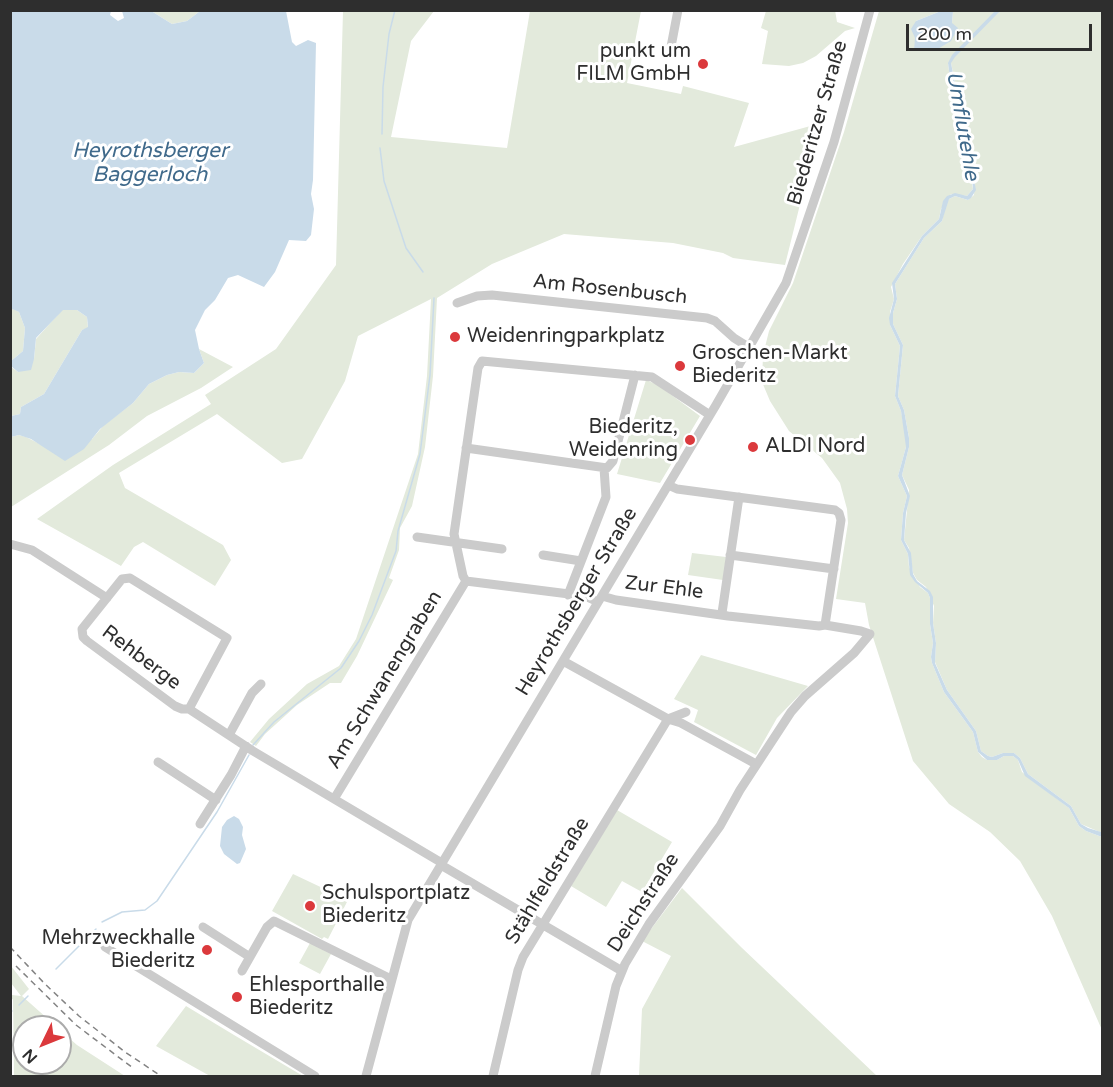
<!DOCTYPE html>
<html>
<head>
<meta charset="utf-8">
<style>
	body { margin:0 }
	#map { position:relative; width:1113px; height:1087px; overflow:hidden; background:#fff; font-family:"Varela Round",sans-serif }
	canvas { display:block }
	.frame { position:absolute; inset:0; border:12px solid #2e2e2e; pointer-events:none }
	.north { position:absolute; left:12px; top:1015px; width:60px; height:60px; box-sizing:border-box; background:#fff; border:2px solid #ababab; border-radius:50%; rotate:227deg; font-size:16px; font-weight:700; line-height:24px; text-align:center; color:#2e2e2e }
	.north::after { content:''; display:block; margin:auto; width:21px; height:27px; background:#db393c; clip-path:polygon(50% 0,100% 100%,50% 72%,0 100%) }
	.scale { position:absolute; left:906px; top:24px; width:186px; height:27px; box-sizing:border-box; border:3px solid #2e2e2e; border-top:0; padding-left:8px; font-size:18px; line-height:21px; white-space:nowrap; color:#2e2e2e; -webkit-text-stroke:4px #fff; paint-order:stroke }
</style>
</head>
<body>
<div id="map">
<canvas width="1113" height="1087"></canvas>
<div class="frame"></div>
<div class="north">N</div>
<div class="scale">200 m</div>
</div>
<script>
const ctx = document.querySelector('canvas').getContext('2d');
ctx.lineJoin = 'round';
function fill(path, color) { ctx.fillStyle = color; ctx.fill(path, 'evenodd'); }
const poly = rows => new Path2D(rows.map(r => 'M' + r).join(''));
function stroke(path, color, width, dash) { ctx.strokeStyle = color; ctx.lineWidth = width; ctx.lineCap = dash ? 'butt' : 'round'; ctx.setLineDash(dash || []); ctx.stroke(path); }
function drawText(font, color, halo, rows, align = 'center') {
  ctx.font = font + ' "Varela Round",sans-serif'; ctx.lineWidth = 6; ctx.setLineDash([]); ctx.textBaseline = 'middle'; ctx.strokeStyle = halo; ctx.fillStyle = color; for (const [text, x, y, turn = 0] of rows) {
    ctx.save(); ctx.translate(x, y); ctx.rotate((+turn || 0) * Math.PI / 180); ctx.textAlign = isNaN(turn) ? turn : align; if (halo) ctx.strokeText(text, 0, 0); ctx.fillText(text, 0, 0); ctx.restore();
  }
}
fill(poly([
	[155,10,200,11,187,21,172,24,153,12],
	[835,10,837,22,855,28,845,31,816,56,803,63,789,66,762,64,768,31,761,28,766,11],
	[530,11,641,11,627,83,681,94,683,86,749,103,734,147,825,122,814,148,785,265,733,258,723,253,673,243,564,234,492,264,437,298,433,376,425,447,412,506,400,528,399,550,389,578,393,580,357,656,341,683,330,683,297,705,265,734,256,746,250,742,269,719,307,684,339,666,356,639,418,454,427,376,431,299,358,336,345,381,302,459,282,463,217,414,119,473,125,488,223,545,231,560,215,586,143,542,134,547,121,566,37,519,113,465,211,404,205,395,276,349,336,265,343,11,434,11,411,41,391,137,507,148],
	[879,11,941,11,916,21,952,23,953,11,1102,11,1102,833,1081,824,1071,806,1028,774,1020,758,1014,753,1003,753,992,757,988,756,981,751,976,731,947,690,935,662,936,643,933,623,934,606,926,587,917,580,913,573,909,548,904,540,909,490,902,475,909,447,909,438,904,410,898,396,903,345,893,324,893,313,897,299,895,284,924,238,942,221,946,203,949,199,955,196,968,200,974,195,975,180,951,63,948,63,951,86,973,189,967,196,951,194,941,209,939,219,922,236,903,264,891,287,894,299,890,312,890,325,900,346,895,396,901,411,906,438,906,447,898,476,907,496,903,513,901,540,908,554,909,567,920,587,928,593,930,598,930,624,933,643,931,657,932,663,944,692,973,732,978,752,982,757,987,760,997,760,1004,756,1013,756,1018,760,1022,772,1069,808,1079,826,1086,831,1102,837,1102,1030,1052,916,1020,861,990,832,949,804,913,761,869,625,865,603,836,599,848,523,847,509,840,483,822,458,789,431,770,401,762,382,763,355,769,331,793,283,844,132],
	[11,308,19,312,25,328,23,351,11,361],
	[62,310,77,310,87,317,88,328,82,330,44,394,21,407,20,414,11,416,10,366,18,372,34,359,36,339],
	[199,349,233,367,201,388,147,416,109,445,11,507,11,437,19,435,26,437,40,444,92,439,104,425,133,403,149,384,167,375,179,372,194,373,204,363],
	[646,380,658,385,700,416,660,483,617,474],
	[692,553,726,557,723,580,688,575],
	[701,655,808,686,777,718,756,755,694,722,698,710,674,699],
	[617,810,672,842,642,892,622,881,606,907,571,886],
	[293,874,348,900,328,939,324,937,322,939,272,911],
	[682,888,741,947,877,1076,639,1076,642,1009,671,956,642,941],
	[310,943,331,954,320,974,299,963],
	[11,966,29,989,22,996,57,1027,24,1027,24,1063,60,1063,60,1030,77,1045,125,1076,14,1076,13,999,11,1000,11,993,12,999,12,995,21,996,11,983],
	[186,1006,234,1035,303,1076,210,1076,156,1046]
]), '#e3eadc');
fill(poly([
	[996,10,1000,11,955,57,951,63,976,190,971,198,968,200,955,196,949,199,942,221,924,238,895,284,897,299,893,313,893,324,903,345,898,396,904,410,909,438,909,447,902,475,910,496,906,513,904,540,911,553,913,574,917,581,930,591,933,597,933,623,936,643,935,663,947,690,976,731,981,751,988,756,992,757,1003,753,1014,753,1020,758,1028,774,1071,806,1081,824,1088,828,1101,832,1102,837,1086,831,1079,826,1069,808,1025,776,1018,760,1013,756,1004,756,997,760,987,760,978,752,973,732,944,692,932,663,931,657,933,643,930,624,930,598,928,593,915,582,910,575,908,554,901,540,903,513,907,496,898,476,906,447,901,411,895,396,900,346,890,325,889,318,894,299,892,283,922,236,939,219,943,201,947,196,955,193,967,196,973,189,972,180,951,86,948,63,952,55],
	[12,11,111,11,110,15,118,21,124,18,122,11,155,11,153,12,172,24,187,21,200,11,286,11,292,42,296,46,308,40,316,43,313,180,311,194,314,209,311,235,306,241,289,240,275,272,264,287,238,275,228,278,215,300,205,310,195,330,199,349,204,363,194,373,179,372,167,375,149,384,133,403,100,429,84,449,65,461,31,439,19,435,11,437,11,416,20,414,21,407,44,394,82,330,88,327,87,317,77,310,63,310,36,338,34,359,31,370,18,372,11,366,11,361,23,351,25,328,19,312,10,308,10,12],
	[941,11,953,11,952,23,958,28,951,41,936,50,914,51,915,38,911,29,916,21],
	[234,816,239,819,243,827,242,835,246,849,240,863,237,864,224,854,220,846,222,827,227,820]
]), '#c9dbe9');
stroke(poly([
	[382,134,383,87,389,34,395,10],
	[380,148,384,181,406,248,423,272],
	[253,745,274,722,341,668,359,641,372,615,396,551,398,531,420,454,430,375,434,298],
	[102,922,122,912,145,910,157,901,217,812,249,755],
	[56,969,96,929],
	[19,1005,28,996],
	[10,1011,12,1011]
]), '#c9dbe9', 1.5);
stroke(poly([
	[670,52,678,10],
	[457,303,477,296,492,295,707,318,715,321,734,338,750,348],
	[466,448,607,468,613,461,635,375],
	[668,485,677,489,835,510,839,513,841,520,825,625],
	[417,537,502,549],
	[10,544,32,550,107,598],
	[543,555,581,561],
	[730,555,834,569],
	[466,581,463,576,454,534,478,368,482,361,652,377,710,415],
	[466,581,585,596,598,602],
	[568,595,606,497,604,468],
	[722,613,739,497],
	[563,661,668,719,681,723,756,764],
	[189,709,227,638,130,578,122,579,82,629,83,637,87,641,175,706,182,709,189,709,253,751,442,863],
	[668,719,686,712],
	[229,735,252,693,261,684],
	[158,762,216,800],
	[334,799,466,581],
	[200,824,231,775,246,746],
	[441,865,622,971],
	[203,927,250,957],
	[105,947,315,1076],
	[242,971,267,927,274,921,391,979],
	[366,1076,408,920,716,405,786,283,834,142,870,10],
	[493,1076,518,970,523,957,668,719],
	[595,1076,616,986,625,964,649,924,720,826,740,790,791,712,805,696,854,653,870,634,861,631,825,625,819,626,728,616,616,600,602,596]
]), '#cbcbcb', 9);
stroke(poly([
	[10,947,45,984,79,1016,125,1052,161,1076],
	[16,966,76,1025,133,1068]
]), '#838383', 1.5, [6, 4.5]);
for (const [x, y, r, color] of [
	[703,64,6,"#db393c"],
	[455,337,6,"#db393c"],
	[680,366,6,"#db393c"],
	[690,440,6,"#db393c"],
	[753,447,6,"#db393c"],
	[310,906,6,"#db393c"],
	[207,950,6,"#db393c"],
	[237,997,6,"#db393c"]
]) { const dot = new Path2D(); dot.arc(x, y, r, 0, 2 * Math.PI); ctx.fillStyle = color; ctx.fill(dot); stroke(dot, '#fff', 2); }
drawText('20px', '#2e2e2e', '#fff', [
	["punkt um",691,52,"right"],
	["FILM GmbH",691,75,"right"],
	["Weidenringparkplatz",467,337],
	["Groschen-Markt",692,354],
	["Biederitz",692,377],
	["Biederitz,",678,428,"right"],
	["Weidenring",678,451,"right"],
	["ALDI Nord",765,447],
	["Schulsportplatz",322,894],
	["Biederitz",322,917],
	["Mehrzweckhalle",195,939,"right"],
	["Biederitz",195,962,"right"],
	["Ehlesporthalle",249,986],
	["Biederitz",249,1009]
], 'left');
drawText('20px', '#2e2e2e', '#fff', [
	["Biederitzer Straße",818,123,-74],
	["Am Rosenbusch",610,290,6],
	["Zur Ehle",664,588,7],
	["Heyrothsberger Straße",577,602,-59],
	["Rehberge",141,658,37],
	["Am Schwanengraben",385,680,-59],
	["Stählfeldstraße",548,881,-59],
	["Deichstraße",644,903,-57]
]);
drawText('italic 21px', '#406a8b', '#fff', [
	["Umflutehle",962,126,80],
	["Heyrothsberger",150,151],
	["Baggerloch",150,175]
]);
</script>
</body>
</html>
